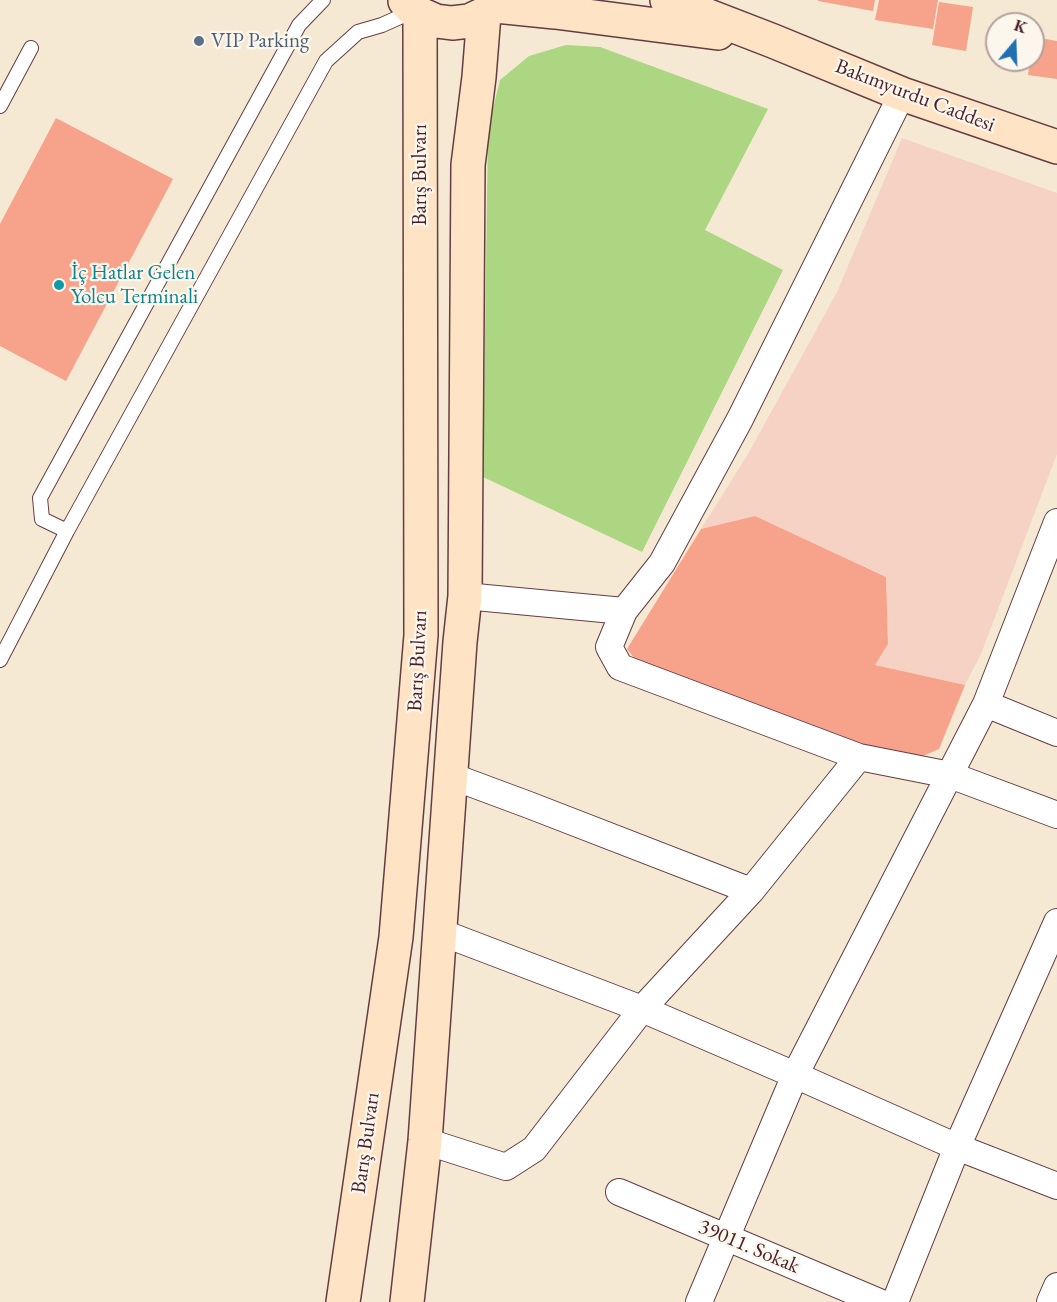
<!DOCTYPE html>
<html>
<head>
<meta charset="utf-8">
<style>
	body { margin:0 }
	#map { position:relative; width:1057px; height:1302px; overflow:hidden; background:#f5e9d3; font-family:"EB Garamond",serif }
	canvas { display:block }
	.north { position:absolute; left:985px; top:12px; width:60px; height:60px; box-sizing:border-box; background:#fbf7ec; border:2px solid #b4a19f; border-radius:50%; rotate:19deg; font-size:16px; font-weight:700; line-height:24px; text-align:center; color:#4a1f2b }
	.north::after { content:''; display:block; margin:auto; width:21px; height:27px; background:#1f6fb2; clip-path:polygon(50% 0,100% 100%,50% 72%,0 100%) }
</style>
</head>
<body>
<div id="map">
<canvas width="1057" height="1302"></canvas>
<div class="north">K</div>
</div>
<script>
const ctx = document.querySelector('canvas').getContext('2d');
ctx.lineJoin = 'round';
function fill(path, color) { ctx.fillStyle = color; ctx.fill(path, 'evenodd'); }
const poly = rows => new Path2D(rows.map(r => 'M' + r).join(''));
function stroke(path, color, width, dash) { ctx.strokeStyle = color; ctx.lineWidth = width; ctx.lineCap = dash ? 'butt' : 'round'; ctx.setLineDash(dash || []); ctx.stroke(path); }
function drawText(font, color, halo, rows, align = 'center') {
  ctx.font = font + ' "EB Garamond",serif'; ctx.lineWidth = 4.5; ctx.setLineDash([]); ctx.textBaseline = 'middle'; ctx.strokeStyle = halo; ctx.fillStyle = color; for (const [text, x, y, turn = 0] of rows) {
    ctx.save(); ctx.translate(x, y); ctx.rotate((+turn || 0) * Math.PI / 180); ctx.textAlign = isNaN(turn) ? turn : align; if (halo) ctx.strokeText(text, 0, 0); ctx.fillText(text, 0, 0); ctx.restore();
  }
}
fill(poly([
	[902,138,1057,193,1057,454,981,654,965,685,875,665,888,644,886,577,755,516,701,529,748,454,837,292]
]), '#f6d2c5');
fill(poly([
	[566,45,600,47,768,109,705,230,783,270,642,552,483,477,488,129,500,80,529,56]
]), '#acd681');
fill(poly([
	[818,0,875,0,873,11,818,1],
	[879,0,938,0,933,29,875,20],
	[939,2,973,7,966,51,932,45],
	[1000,20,1019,23,1018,24,1000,24],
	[1034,37,1057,41,1057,79,1028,75,1030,60,1033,60],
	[1004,60,1028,60,1027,65,1003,61],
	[56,118,173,179,66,381,0,346,0,224],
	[755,516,886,577,888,644,875,665,965,685,939,749,916,759,849,745,642,668,627,649,701,529]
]), '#f7a28b');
const service = poly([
	[0,106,31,48],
	[67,531,42,519,40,498,299,25,323,0],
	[0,660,67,531,326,61,358,32,382,25,413,11]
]);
const minor = poly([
	[902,94,740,419,662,563,624,611,609,647,620,667,859,757,950,775,1057,815],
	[465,596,624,611],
	[986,704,1057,733],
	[451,776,529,805,751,891],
	[440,932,642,1009,795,1075,957,1147,1057,1186],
	[425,1141,506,1167,534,1149,642,1009,751,891,859,757],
	[619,1192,879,1302],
	[699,1302,795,1075,986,704,1057,522],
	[895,1302,957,1147,1057,922],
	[1050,1302,1057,1286]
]);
const secondary = poly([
	[667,0,773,41,902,94,1057,147],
	[405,1,414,11,420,14,436,21,452,23,469,21,484,14,496,6,499,1],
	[496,6,555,12,718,33],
	[343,1302,396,937,421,635,420,14],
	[407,1302,425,1141,460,642,465,596,468,165,479,77,484,14]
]);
stroke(service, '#643d44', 16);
stroke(minor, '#643d44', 28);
stroke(secondary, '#643d44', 36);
stroke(service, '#fff', 14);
stroke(minor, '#fff', 26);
stroke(secondary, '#fee4c5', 33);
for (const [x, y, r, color] of [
	[199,41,6,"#5c6f8a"],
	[59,285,6,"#0f9aa8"]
]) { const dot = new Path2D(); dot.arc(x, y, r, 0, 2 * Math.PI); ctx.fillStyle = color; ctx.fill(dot); stroke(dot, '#fbf7ec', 2); }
drawText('21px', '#4e5e75', '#fbf7ec', [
	["VIP Parking",211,41]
], 'left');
drawText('21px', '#4a1f2b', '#fbf7ec', [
	["Bakımyurdu Caddesi",915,96,21],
	["Barış Bulvarı",420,175,-90],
	["Barış Bulvarı",418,661,-87],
	["Barış Bulvarı",366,1143,-82],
	["39011. Sokak",749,1247,23]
]);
drawText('21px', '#0d838f', '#fbf7ec', [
	["İç Hatlar Gelen",71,273],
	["Yolcu Terminali",71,297]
], 'left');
</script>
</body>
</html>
